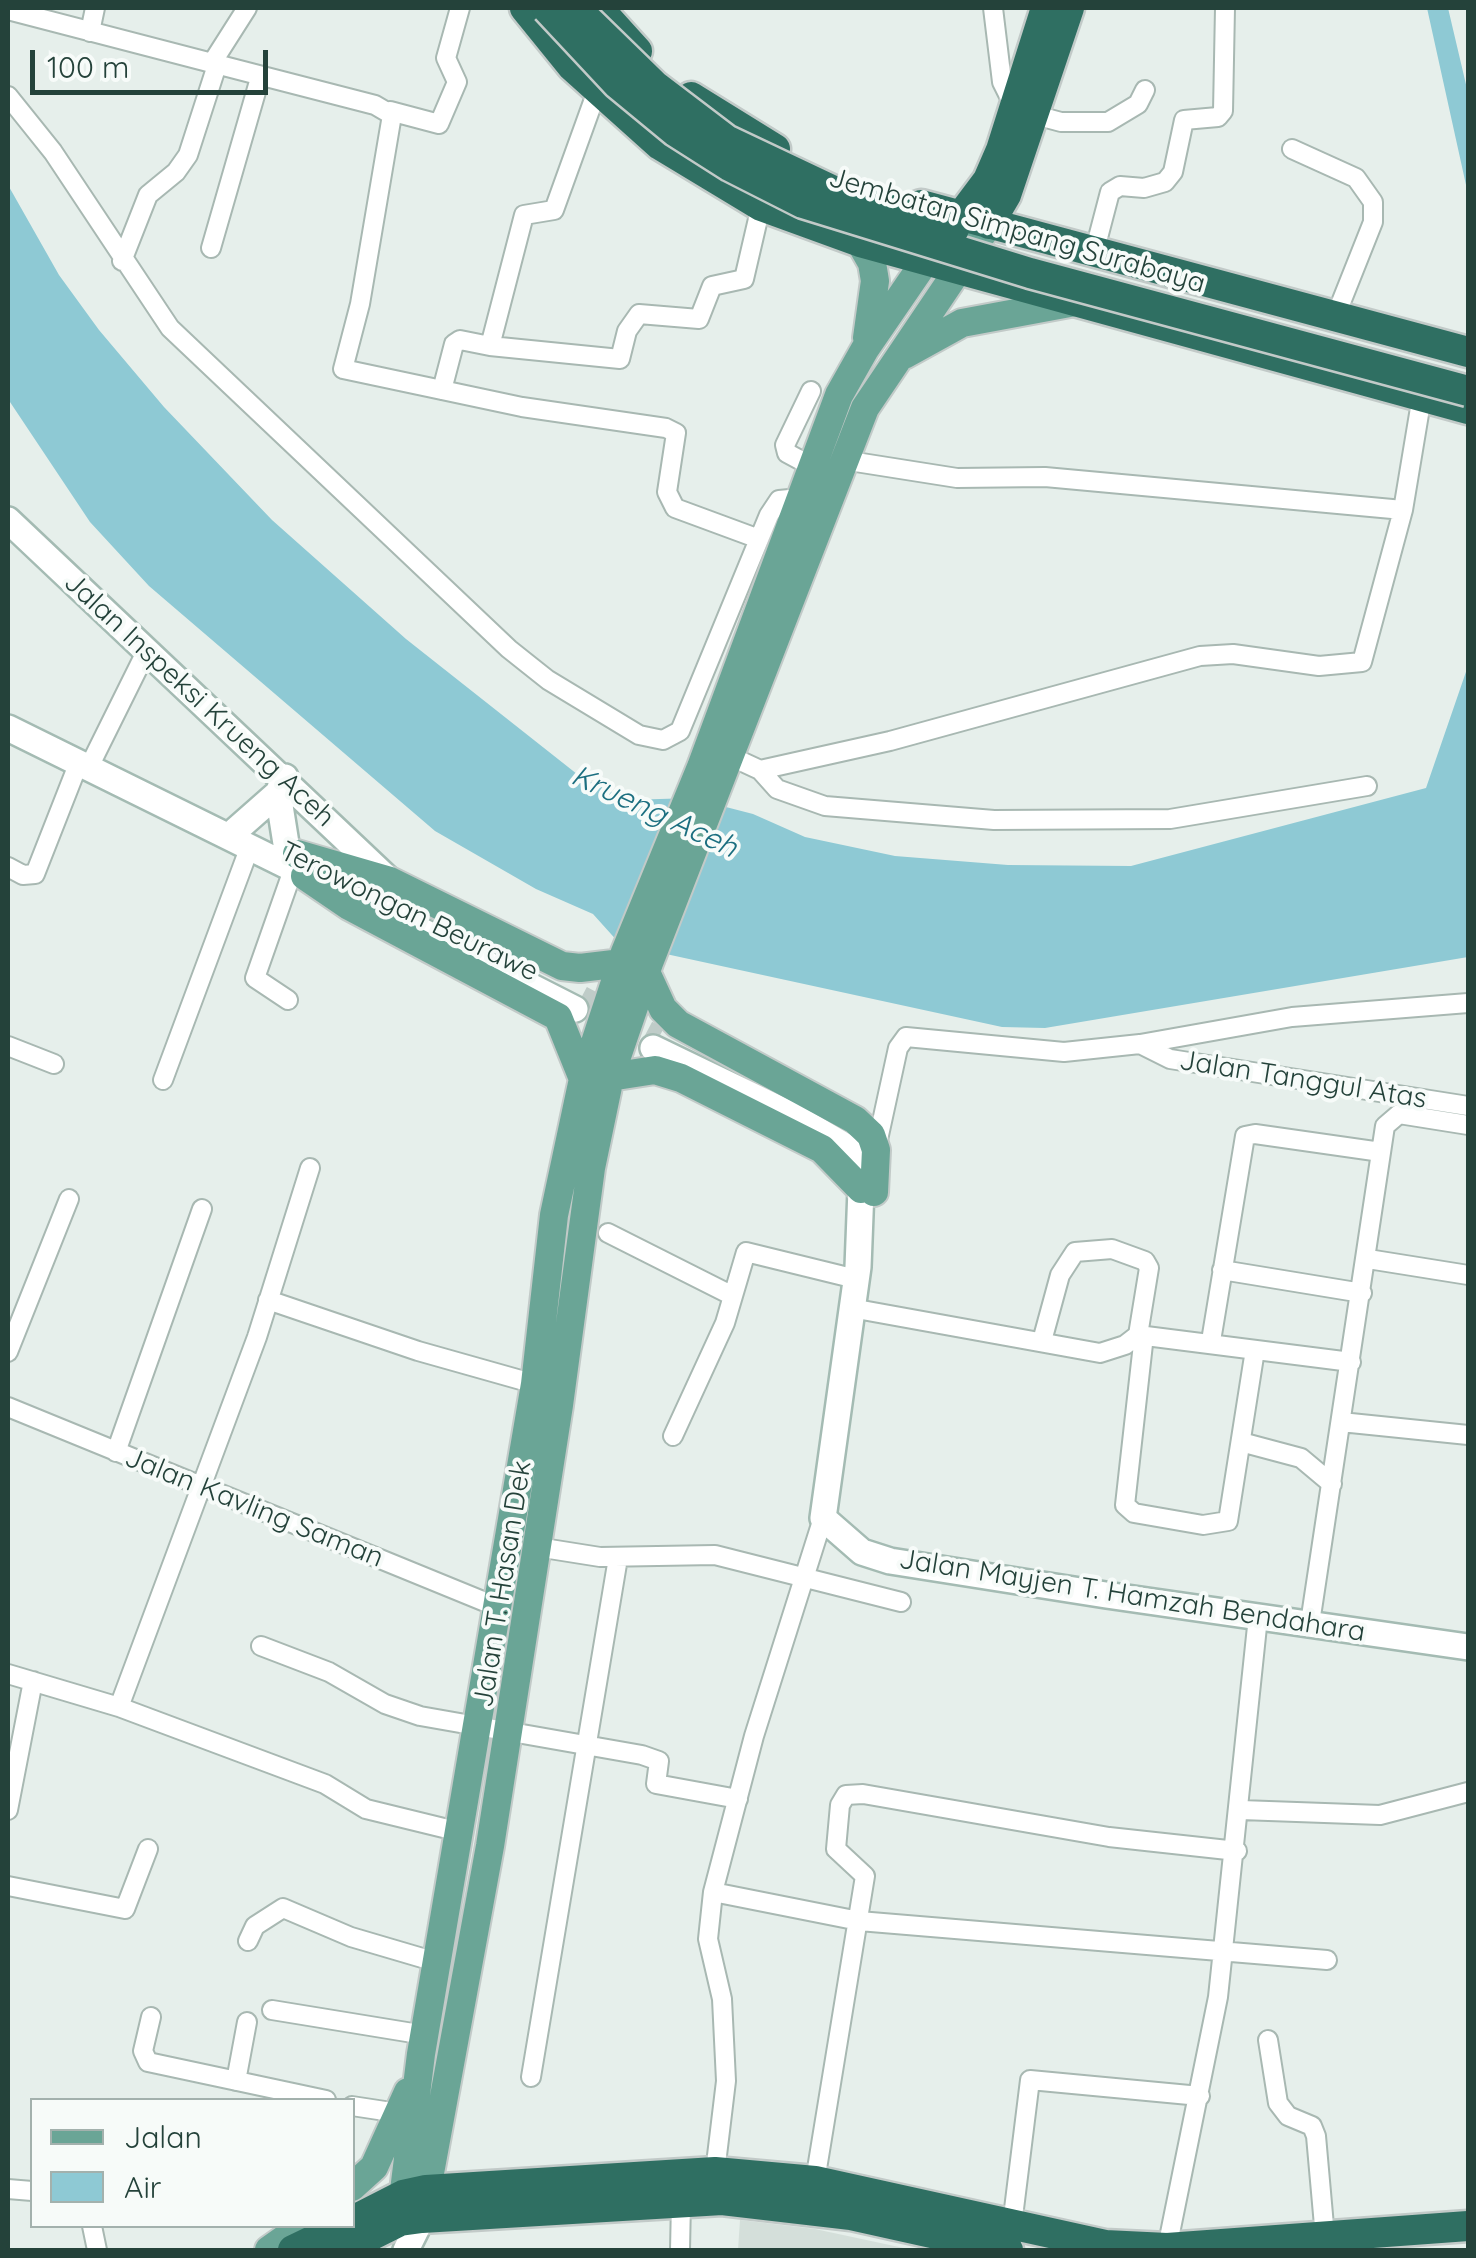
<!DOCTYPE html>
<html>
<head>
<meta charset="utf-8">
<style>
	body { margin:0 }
	#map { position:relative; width:1476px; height:2258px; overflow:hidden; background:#e6efeb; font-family:Quicksand,sans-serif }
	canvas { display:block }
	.frame { position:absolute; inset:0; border:10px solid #24423a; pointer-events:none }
	.legend { position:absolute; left:30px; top:2098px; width:325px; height:130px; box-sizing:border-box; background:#f7fbf9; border:2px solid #a3b1ad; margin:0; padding:12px 18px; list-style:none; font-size:30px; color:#24423a }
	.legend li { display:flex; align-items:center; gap:20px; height:50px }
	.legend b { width:50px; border:2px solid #a3b1ad }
	.scale { position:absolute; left:30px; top:50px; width:238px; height:45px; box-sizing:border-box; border:5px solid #24423a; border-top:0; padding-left:12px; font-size:30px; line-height:35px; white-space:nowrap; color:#24423a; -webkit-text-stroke:8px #f7fbf9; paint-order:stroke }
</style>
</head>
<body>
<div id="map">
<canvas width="1476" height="2258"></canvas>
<div class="frame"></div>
<ul class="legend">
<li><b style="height:12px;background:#6aa596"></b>Jalan</li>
<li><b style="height:28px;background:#8ec9d4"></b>Air</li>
</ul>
<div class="scale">100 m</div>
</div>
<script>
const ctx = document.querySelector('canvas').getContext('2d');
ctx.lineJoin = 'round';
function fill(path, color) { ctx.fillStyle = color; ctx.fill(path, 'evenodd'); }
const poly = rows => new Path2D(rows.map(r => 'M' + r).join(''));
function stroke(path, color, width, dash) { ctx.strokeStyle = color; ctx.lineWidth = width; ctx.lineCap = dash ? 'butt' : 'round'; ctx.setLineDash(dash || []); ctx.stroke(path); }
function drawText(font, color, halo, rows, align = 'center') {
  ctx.font = font + ' Quicksand,sans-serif'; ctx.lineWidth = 8; ctx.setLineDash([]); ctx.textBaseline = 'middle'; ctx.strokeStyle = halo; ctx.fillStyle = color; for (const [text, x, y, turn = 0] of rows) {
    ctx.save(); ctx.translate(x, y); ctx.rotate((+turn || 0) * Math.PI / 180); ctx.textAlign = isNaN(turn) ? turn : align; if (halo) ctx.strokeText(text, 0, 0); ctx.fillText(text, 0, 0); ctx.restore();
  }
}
fill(poly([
	[740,2220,815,2229,913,2250,738,2250]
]), '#d4dfda');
fill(poly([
	[1427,8,1448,8,1468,93,1468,194],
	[8,185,59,275,99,330,164,407,272,520,406,639,582,778,629,800,691,798,753,814,805,837,895,856,1008,865,1131,866,1426,788,1468,666,1468,957,1045,1028,1002,1027,620,944,593,914,536,889,435,831,149,586,90,522,8,399]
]), '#8ec9d4');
stroke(poly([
	[581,998,658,1039]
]), '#bfccc8', 25, [25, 12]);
const street = poly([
	[993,8,1002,82,1015,108],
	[8,10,212,63,247,8],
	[90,32,95,8],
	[212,63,375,105,392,115,360,304,343,369,522,407,666,428,676,433,667,492,675,508,759,539],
	[8,96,53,152,170,328,509,649,548,680,639,735,663,740,680,731,769,515,779,500,800,498],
	[390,111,439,124,457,82,446,58,460,8],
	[1035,115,1061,122,1108,122,1138,104,1145,90],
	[1292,149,1356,178,1373,202,1373,222,1336,315],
	[211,248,260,78],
	[1094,253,1110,192,1120,186,1144,188,1165,182,1173,172,1184,120,1218,117,1223,111,1225,8],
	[122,261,148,195,176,172,188,155,217,65],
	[490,346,620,359,627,331,639,314,699,319,712,286,744,279,761,206],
	[442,390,454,344,460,340,490,346,524,215,554,210,598,88],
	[811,391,785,445,787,453,813,467],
	[843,460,957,478,1045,477,1403,510],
	[732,757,760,770,777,789,825,806,994,820,1170,819,1367,786],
	[89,767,146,652],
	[760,770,890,741,1200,656,1233,654,1319,666,1362,662,1403,510,1422,396],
	[8,867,23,875,35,874,79,762],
	[288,1000,255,978,293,870],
	[1140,1044,1170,1059,1468,1106],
	[8,1046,54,1064],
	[163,1080,249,849],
	[876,1149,898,1048,906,1037,1064,1052,1140,1044,1292,1017,1468,1003],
	[608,1233,733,1296],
	[1368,1259,1468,1275],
	[1222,1270,1362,1293],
	[268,1300,418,1351,535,1384],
	[851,1308,1100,1353,1125,1345,1138,1335,1149,1268,1145,1261,1112,1249,1075,1252,1060,1275,1042,1341],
	[1138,1335,1351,1362],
	[1144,1335,1125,1505,1134,1513,1203,1525,1228,1521,1255,1350],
	[1211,1341,1245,1136,1255,1134,1381,1152],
	[8,1352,69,1199],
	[8,1407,500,1608],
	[1341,1422,1468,1435],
	[673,1436,725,1323,746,1252,856,1279],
	[1241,1442,1301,1458,1332,1484],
	[116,1452,202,1209],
	[537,1547,600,1557,715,1555,901,1602],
	[1310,1623,1385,1126,1399,1114,1468,1125],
	[261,1646,329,1672,385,1704,420,1716,642,1755,659,1761,656,1784,738,1799],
	[8,1674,119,1707,257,1337,310,1168],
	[119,1707,325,1784,366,1809,460,1832],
	[8,1810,33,1681],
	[1241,1810,1380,1815,1468,1792],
	[8,1886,125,1909,148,1849],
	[713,1892,859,1921,1327,1960],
	[248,1941,255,1926,283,1908,351,1937,436,1962],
	[272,2010,425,2035],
	[151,2017,143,2051,148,2062,326,2100],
	[1268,2040,1278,2103,1288,2116,1312,2126,1316,2136,1325,2237],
	[531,2077,618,1558],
	[236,2081,247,2022],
	[352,2106,398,2113],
	[715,2172,726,2081,722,1999,708,1939,713,1892,754,1736,823,1518],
	[815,2181,865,1876,836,1849,840,1805,846,1795,863,1794,1109,1837,1237,1851],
	[8,2189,32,2191],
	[1012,2225,1030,2080,1200,2096],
	[92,2226,97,2250],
	[1167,2248,1218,1997,1258,1617],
	[680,2250,681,2202]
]);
const secondary = poly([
	[8,520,390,881],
	[8,728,324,884],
	[278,793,287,850],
	[236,830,278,793,285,777],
	[361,900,575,1009],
	[653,1048,794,1116,845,1146,854,1157,861,1189,858,1267,823,1518,862,1552,890,1561,1106,1595,1468,1647],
	[406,2250,422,2218]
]);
const primary = poly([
	[860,242,872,263,875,281,867,338],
	[904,355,962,323,1075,302],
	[297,854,390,881,562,966,580,968,622,963],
	[305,876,349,906,558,1017,583,1079],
	[646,972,663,1009,678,1024,855,1120,871,1135,876,1150,874,1192],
	[610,1077,655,1070,681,1078,822,1149,861,1189],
	[352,2187,374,2167,408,2092],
	[423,2211,490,1846,559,1405,591,1168,610,1077,649,963,865,408,989,224],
	[401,2215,421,2054,535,1384,554,1215,583,1079,625,952,701,767,839,395,865,349,937,244],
	[269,2250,303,2226]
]);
const highway = poly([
	[525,8,572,66,660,145,761,206,860,242,1468,409],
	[598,8,637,51],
	[691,97,775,149],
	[921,205,1468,352],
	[961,216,988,180,1001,150,1046,8],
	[989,224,1006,195,1069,8],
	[352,2221,403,2195,426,2190,715,2172,815,2181,1105,2245,1167,2248,1468,2226],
	[293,2250,343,2226],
	[342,2250,400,2221,422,2218,722,2200,851,2215,1008,2250]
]);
stroke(street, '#a8b8b2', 22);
stroke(secondary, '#a4bbb3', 30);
stroke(primary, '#c2cac8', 32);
stroke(highway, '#c2cac8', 35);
stroke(street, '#fff', 18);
stroke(secondary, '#fff', 25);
stroke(primary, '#6aa596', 28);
stroke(highway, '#2f6f62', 30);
const highwayBridge = poly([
	[547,8,618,84,675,131,730,166,803,203,1030,273,1468,391],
	[577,10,655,86,726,140,838,193,954,229]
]);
stroke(highwayBridge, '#c2cac8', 35, []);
stroke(highwayBridge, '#2f6f62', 30);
drawText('28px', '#24423a', '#f7fbf9', [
	["Jembatan Simpang Surabaya",1017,231,16],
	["Jalan Inspeksi Krueng Aceh",199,700,43],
	["Terowongan Beurawe",409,912,26],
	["Jalan Tanggul Atas",1303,1080,9],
	["Jalan Kavling Saman",254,1508,22],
	["Jalan T. Hasan Dek",503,1584,-81],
	["Jalan Mayjen T. Hamzah Bendahara",1132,1596,9]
]);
drawText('italic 30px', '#1c6f80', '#f7fbf9', [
	["Krueng Aceh",654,812,25]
]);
</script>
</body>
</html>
